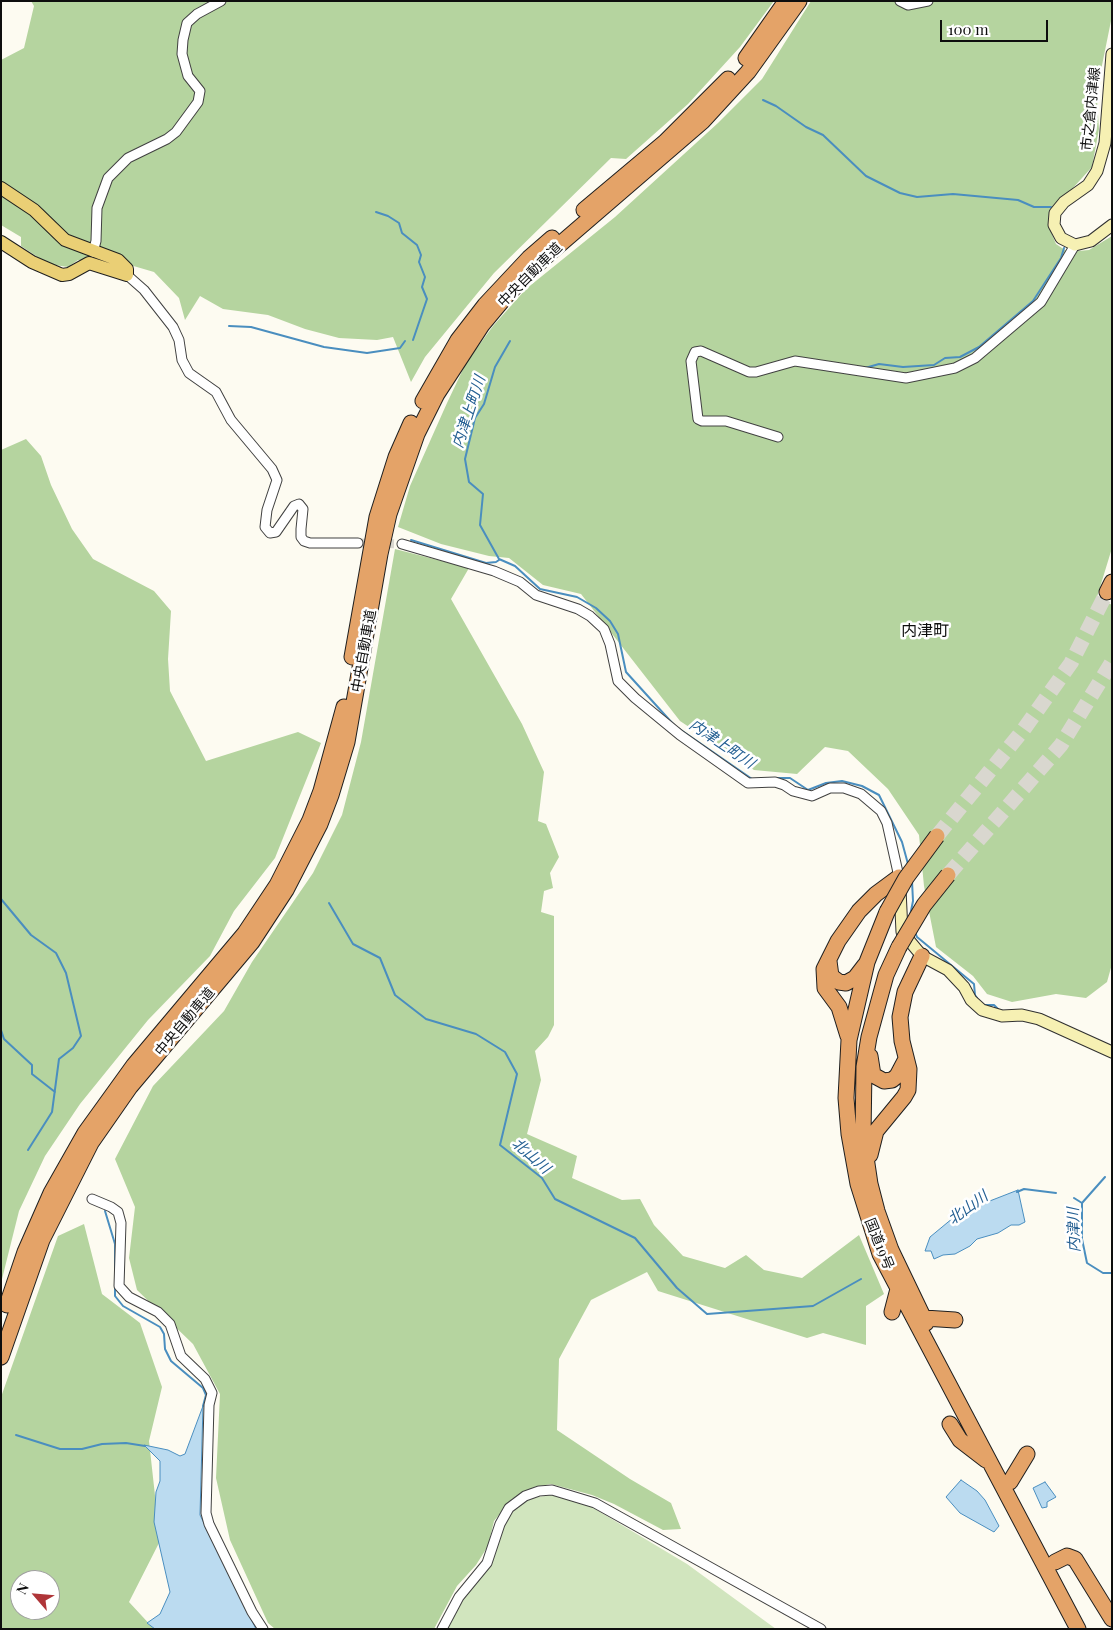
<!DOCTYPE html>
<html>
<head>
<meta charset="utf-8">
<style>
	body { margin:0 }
	#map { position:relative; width:1113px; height:1630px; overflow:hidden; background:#fdfbf1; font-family:"Playfair Display",serif }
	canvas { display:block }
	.frame { position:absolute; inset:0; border:2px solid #0e0e0e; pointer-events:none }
	.north { position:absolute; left:10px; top:1570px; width:50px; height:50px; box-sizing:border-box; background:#fff; border:1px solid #9f9f9f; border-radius:50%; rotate:297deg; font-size:14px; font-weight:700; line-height:20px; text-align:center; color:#0e0e0e }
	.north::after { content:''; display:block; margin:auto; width:18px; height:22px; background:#af3538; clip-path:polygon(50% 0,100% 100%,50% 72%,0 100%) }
	.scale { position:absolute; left:940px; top:20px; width:108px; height:22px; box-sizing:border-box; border:2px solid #0e0e0e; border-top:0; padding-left:6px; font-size:15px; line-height:18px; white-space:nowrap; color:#0e0e0e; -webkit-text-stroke:4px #fff; paint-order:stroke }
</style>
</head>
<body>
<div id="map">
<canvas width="1113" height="1630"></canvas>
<div class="frame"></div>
<div class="north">N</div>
<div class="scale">100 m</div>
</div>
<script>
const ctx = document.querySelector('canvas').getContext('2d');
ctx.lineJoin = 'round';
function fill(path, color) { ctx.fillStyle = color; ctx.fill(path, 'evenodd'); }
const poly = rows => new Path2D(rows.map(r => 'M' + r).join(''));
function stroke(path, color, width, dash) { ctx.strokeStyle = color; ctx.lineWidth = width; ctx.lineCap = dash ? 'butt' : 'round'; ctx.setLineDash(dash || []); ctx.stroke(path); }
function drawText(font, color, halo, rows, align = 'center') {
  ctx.font = font + ' "Playfair Display","Noto Sans JP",serif'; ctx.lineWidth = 5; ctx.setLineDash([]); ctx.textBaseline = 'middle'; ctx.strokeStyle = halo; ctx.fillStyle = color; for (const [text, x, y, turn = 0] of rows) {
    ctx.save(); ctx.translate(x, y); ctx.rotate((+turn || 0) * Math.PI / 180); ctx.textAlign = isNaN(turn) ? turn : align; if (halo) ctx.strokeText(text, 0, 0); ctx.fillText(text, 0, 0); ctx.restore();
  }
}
fill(poly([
	[556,1494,590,1506,687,1564,776,1629,445,1629,465,1594,490,1563,504,1524,511,1513,525,1502,533,1498]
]), '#d1e5be');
fill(poly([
	[31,1,774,1,740,47,688,104,626,159,611,158,494,273,425,357,411,382,393,337,377,340,339,338,305,329,268,315,223,309,200,296,185,320,179,298,154,272,113,260,78,260,68,267,48,264,21,246,21,237,1,225,1,60,24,48,34,6],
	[811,1,1112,1,1112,16,1099,80,1097,100,1099,129,1092,167,1072,189,1058,200,1048,225,1056,244,1068,252,1089,250,1112,236,1112,548,1097,597,1112,605,1112,964,1107,982,1086,998,1056,994,1012,1002,987,994,973,976,936,947,924,886,919,835,888,789,848,751,825,747,797,774,754,770,680,721,581,594,543,585,509,558,489,556,441,544,398,527,410,486,447,403,466,363,493,326,526,289,615,217,718,123,762,79],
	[26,439,41,456,51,485,72,529,93,559,154,591,171,611,168,659,170,691,206,761,298,732,321,743,275,858,234,911,210,956,148,1020,80,1104,45,1156,19,1211,1,1283,1,450],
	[395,549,469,568,451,599,522,724,544,772,538,821,546,824,559,857,550,873,553,888,544,891,541,912,554,916,554,1025,548,1037,535,1051,541,1080,527,1134,577,1156,572,1178,622,1200,640,1199,654,1225,683,1256,725,1268,746,1255,764,1270,802,1278,859,1235,884,1294,866,1306,866,1345,823,1333,807,1338,658,1291,647,1272,591,1300,559,1359,557,1430,630,1479,671,1503,681,1529,663,1530,614,1504,592,1495,551,1484,534,1487,512,1499,494,1521,488,1546,476,1565,457,1586,434,1629,275,1629,268,1623,230,1540,216,1478,220,1394,193,1344,137,1290,129,1258,135,1207,115,1159,153,1086,224,1011,252,962,313,873,342,815,361,742],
	[84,1224,102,1294,140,1323,162,1387,149,1441,160,1541,129,1602,154,1629,1,1629,1,1397,58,1236],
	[20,1580,50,1580,50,1610,20,1610]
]), '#b5d49f');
const water = poly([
	[1018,1190,1025,1222,1019,1225,1011,1225,998,1233,977,1239,970,1246,955,1254,943,1255,934,1259,931,1251,925,1251,930,1237,959,1213,1018,1190],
	[203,1406,200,1515,256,1629,155,1629,147,1623,160,1614,170,1592,154,1522,156,1492,160,1481,160,1461,144,1445,168,1450,180,1456,185,1454,203,1406],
	[961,1480,977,1491,985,1500,999,1526,994,1532,960,1513,946,1497,961,1480],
	[1045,1482,1056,1497,1047,1502,1047,1507,1042,1508,1033,1488,1045,1482]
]);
fill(water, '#bbdbf0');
stroke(water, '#4a8ebf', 1);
stroke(poly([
	[763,100,776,106,806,127,823,135,866,176,900,193,917,197,953,194,1018,200,1034,207,1051,207],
	[376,212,388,216,399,223,402,233,417,245,421,255,419,262,425,277,422,287,427,299,413,340],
	[229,326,251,327,324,347,367,353,400,348,405,341],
	[510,341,495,367,484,404,475,418,465,459,469,482,483,494,480,525,499,559,515,566,540,589,577,597,596,608,610,621,618,634,626,672,674,725],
	[865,368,879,364,903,367,934,365,945,358,960,357,979,347,1033,301,1061,258,1064,248],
	[411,540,486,563,496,562,499,560],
	[678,728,752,779],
	[777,778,790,778,808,790,826,783,842,781,862,786,879,795,902,842,908,864],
	[1,899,31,935,56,953,66,973,81,1036,73,1048,59,1059,52,1112,28,1150],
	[329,903,353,944,380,958,395,995,426,1019,476,1034,505,1052,517,1074,500,1145,542,1178,555,1199,635,1238,677,1288,707,1314,813,1306,861,1279],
	[910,916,913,901,912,881],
	[915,932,917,937,974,984,975,995,977,998],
	[984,1005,994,1005,999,1010],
	[1,1030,4,1039,32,1065,32,1074,55,1092],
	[1105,1177,1082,1203,1082,1239,1087,1263,1103,1273,1112,1273],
	[1017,1192,1024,1189,1056,1193],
	[1074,1198,1082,1203],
	[105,1211,115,1244,115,1277],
	[115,1284,115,1296,123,1306,160,1327,164,1334,165,1349,171,1361,203,1388,206,1395,203,1406],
	[16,1435,60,1449,82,1449,102,1444,126,1443,145,1446]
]), '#4a8ebf', 2);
stroke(poly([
	[358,543,402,544]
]), '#d9d7cf', 9, [9, 4.5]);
stroke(poly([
	[937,836,1024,729,1071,663,1107,592],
	[948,875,1061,745,1112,662]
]), '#d9d7cf', 15, [15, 8]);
const street = poly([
	[900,1,908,5,928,1],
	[93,252,96,241,97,208,108,178,128,158,167,139,176,132,198,102,200,91,188,76,182,54,183,40,187,23,197,14,221,1],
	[127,275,144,290,173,327,179,340,182,360,189,373,216,392,231,420,272,469,277,480,267,510,265,527,270,533,276,532,294,506,299,504,303,509,301,529,301,537,304,541,310,543,358,543],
	[778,437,726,421,702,421,698,419,691,361,695,352,701,351,749,372,756,372,795,361,906,378,955,368,975,358,1041,302,1075,245],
	[402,544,494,571,520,582,536,595,578,609,590,616,604,629,610,644,618,681,635,698,680,735,748,783,775,782,784,785,793,791,812,796,830,788,844,788,861,794,881,811,887,823,899,877],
	[92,1199,111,1207,118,1212,121,1223,119,1286,129,1297,158,1312,170,1324,181,1356,205,1379,212,1393,209,1405,206,1513,209,1524,252,1612,263,1629],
	[442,1629,459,1597,487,1563,500,1524,509,1508,525,1496,539,1491,552,1490,595,1503,821,1629]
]);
const secondary = poly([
	[1112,54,1105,143,1097,171,1088,185,1064,202,1055,213,1054,225,1061,238,1075,245,1091,241,1112,225],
	[900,889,902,932,922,956,948,970,964,987,971,1000,982,1010,1002,1016,1022,1015,1039,1019,1112,1052]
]);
const primary = poly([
	[1,188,34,210,65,240,118,260,127,269,127,275,89,263,69,274,62,275,32,262,1,242]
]);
const highway = poly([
	[746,58,786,1],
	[584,210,665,142,728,79],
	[423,401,458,340,485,305,529,258,552,238],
	[1107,592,1112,582],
	[352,657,377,517,396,457,411,423],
	[887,912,867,962,849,1040,846,1098,849,1134,858,1184,880,1254,1078,1629],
	[899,947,886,975,869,1037,864,1067,863,1137,870,1184,877,1211,891,1250,926,1323],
	[829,961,831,976,839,982,846,983,855,978,865,965],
	[848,1036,839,1007,825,988,824,969,838,941,859,911,876,894,899,877],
	[870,1056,873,1075,884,1081,892,1080,897,1076,906,1059],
	[870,1155,876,1131,904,1097,908,1090,909,1069,902,1041,900,1017,905,992,922,956],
	[7,1305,25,1252,51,1193,85,1133,134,1065,245,933,277,885,310,820,321,791,344,707],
	[892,1312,898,1289],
	[924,1318,955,1320],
	[1,1357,42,1240,91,1143,130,1087,252,942,286,890,320,824,331,795,347,742,380,554,389,514,417,434,437,394,482,325,507,295,544,258,703,121,748,72,799,1],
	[950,1424,960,1440,986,1460],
	[1010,1482,1027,1454],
	[1055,1562,1067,1556,1075,1559,1112,1619]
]);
stroke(street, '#414141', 11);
stroke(secondary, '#303030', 13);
stroke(primary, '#1f1f1f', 14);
stroke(highway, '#1f1f1f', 17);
stroke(street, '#fff', 9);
stroke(secondary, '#f6f0b3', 11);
stroke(primary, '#eacf75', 12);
stroke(highway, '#e4a368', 15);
const highwayBridge = poly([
	[887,912,906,878,937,836],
	[899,947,924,905,948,875]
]);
stroke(highwayBridge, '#1f1f1f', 17, []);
stroke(highwayBridge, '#e4a368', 15);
drawText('14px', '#0e0e0e', '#fff', [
	["市之倉内津線",1091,109,-84],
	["中央自動車道",530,275,-45],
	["中央自動車道",364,651,-80],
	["中央自動車道",185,1022,-50],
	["国道19号",879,1244,68]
]);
drawText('italic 15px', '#256093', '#fff', [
	["内津上町川",469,412,-72],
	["内津上町川",722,744,34],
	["北山川",531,1156,41],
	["北山川",968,1208,-36],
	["内津川",1074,1230,-92]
]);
drawText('16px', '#0e0e0e', '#fff', [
	["内津町",925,631]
]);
</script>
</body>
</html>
